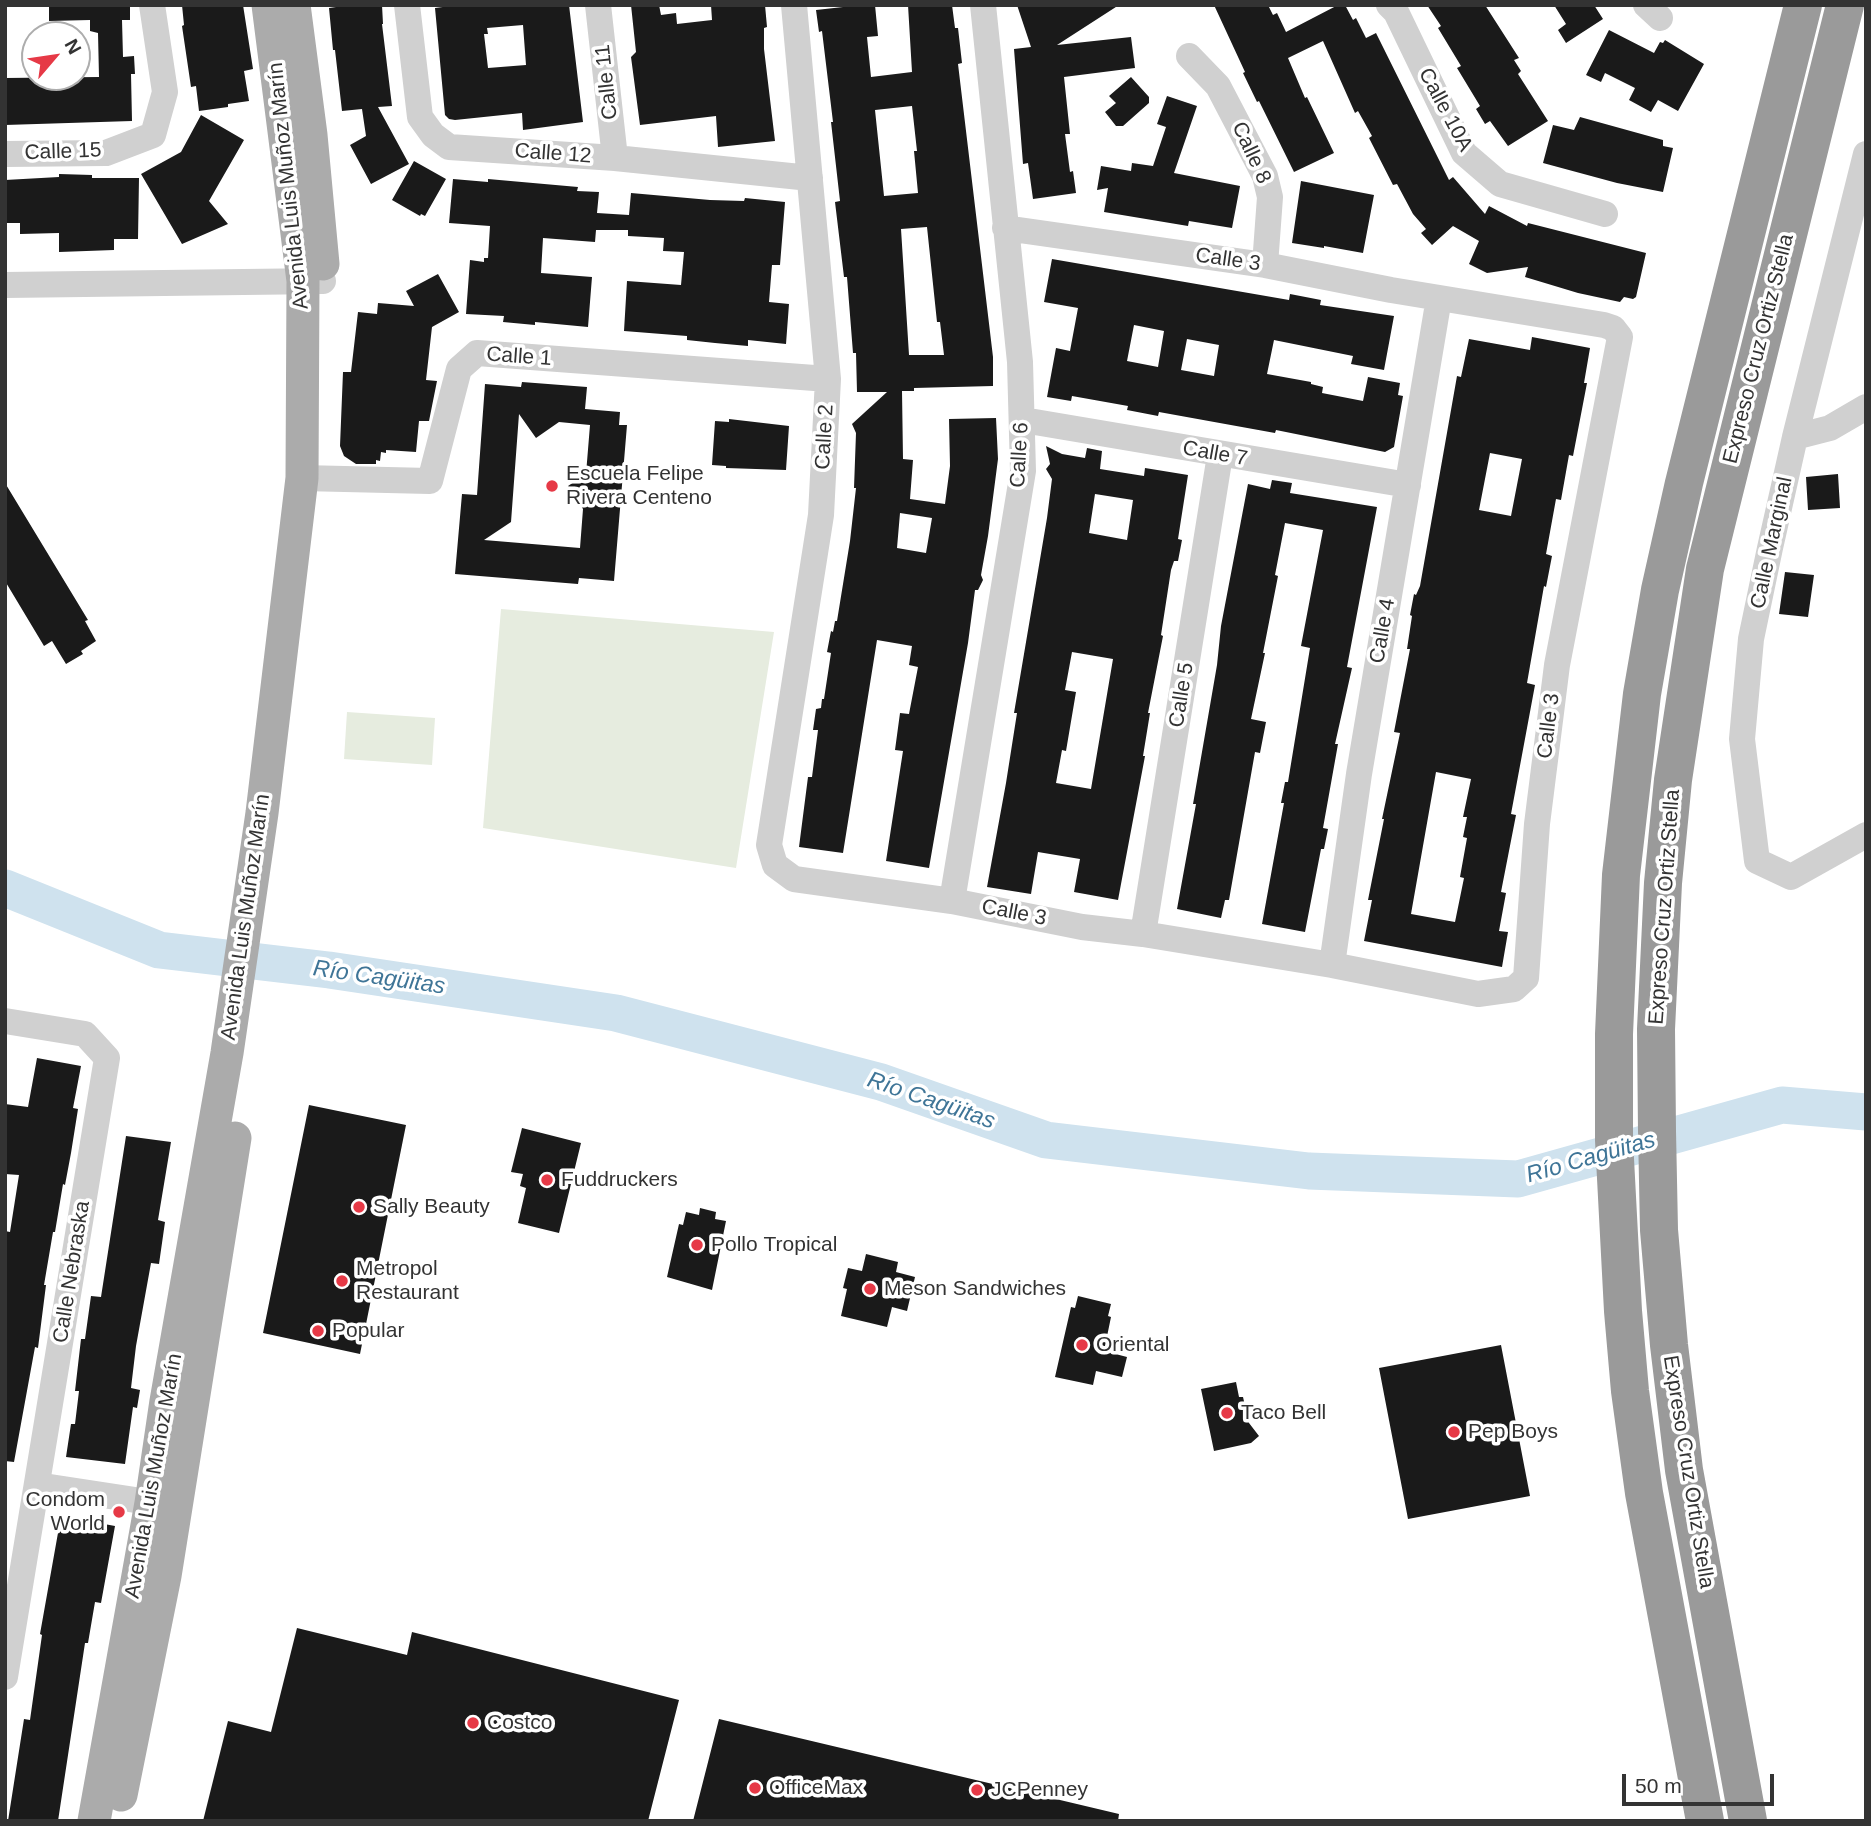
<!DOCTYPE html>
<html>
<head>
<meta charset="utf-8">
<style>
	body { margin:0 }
	#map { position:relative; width:1871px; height:1826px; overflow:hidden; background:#fff; font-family:Helvetica,sans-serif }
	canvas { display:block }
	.frame { position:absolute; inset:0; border:7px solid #333; pointer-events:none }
	.north { position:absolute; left:21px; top:21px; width:70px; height:70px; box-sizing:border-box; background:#fff; border:2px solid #adadad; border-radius:50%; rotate:61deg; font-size:19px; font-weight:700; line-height:28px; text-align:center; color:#333 }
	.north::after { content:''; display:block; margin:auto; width:24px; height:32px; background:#e63946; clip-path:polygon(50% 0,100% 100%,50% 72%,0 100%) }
	.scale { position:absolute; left:1622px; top:1774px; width:152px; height:32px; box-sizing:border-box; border:4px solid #333; border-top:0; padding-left:9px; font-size:21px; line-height:24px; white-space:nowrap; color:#333; -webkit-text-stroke:5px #fff; paint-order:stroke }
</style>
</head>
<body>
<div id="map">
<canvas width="1871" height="1826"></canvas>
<div class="frame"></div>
<div class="north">N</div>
<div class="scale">50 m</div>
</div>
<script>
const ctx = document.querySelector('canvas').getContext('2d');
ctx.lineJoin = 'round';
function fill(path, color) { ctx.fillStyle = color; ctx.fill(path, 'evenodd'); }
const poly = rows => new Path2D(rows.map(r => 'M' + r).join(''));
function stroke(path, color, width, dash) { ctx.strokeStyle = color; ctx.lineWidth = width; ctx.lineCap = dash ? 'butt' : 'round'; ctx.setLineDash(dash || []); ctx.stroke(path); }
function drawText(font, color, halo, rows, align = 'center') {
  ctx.font = font + ' Helvetica,sans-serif'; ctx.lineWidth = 7; ctx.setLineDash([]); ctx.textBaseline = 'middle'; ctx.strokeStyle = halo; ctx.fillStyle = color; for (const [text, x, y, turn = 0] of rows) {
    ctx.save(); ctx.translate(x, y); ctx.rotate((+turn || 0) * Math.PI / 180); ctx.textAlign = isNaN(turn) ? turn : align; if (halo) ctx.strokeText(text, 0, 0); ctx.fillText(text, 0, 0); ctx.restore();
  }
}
fill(poly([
	[501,609,774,632,736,868,483,828],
	[347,712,435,718,432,765,344,759]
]), '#e6ecdf');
stroke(poly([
	[5,888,159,950,329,970,616,1013,881,1082,1046,1140,1309,1171,1518,1179,1782,1105,1866,1112]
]), '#cfe2ee', 37);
fill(poly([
	[49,5,130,5,130,20,122,20,123,57,134,56,135,74,131,74,132,121,5,125,5,78,99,77,98,33,90,31,90,20,49,21],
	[182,5,243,5,253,69,244,71,249,101,228,104,228,107,199,111,196,86,191,87,182,26,184,25],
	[350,5,382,5,383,24,382,24,392,106,378,107,409,164,371,184,350,145,366,136,362,109,342,111,335,50,333,50,329,8],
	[458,5,569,5,583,122,523,130,522,113,455,120,449,119,445,115,435,8],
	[523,25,526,65,488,68,484,34,488,34,487,28],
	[631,5,659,5,661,15,676,13,677,24,712,20,711,5,765,5,767,27,764,28,764,49,775,141,718,147,716,116,640,125,631,57,636,52],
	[861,5,875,5,878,36,867,37,871,77,912,72,908,5,952,5,955,28,958,28,962,63,958,64,993,357,993,386,914,388,914,391,902,391,903,459,913,460,910,499,945,504,950,466,949,419,996,418,998,459,988,536,981,575,983,580,978,590,975,590,968,643,929,868,886,861,903,751,895,750,900,713,909,714,918,667,909,665,912,646,877,640,843,853,799,847,808,777,812,777,818,730,813,730,816,709,821,708,822,699,824,699,831,653,827,652,831,631,833,632,835,621,837,621,850,541,856,488,854,488,856,433,852,424,887,392,857,392,856,353,853,353,847,277,844,277,835,202,840,201,831,122,833,122,822,31,819,32,816,10],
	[912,106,917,151,914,151,918,193,884,196,875,110],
	[927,227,937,322,940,322,944,355,909,355,901,229],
	[900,513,932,518,926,553,897,548],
	[1017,5,1119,5,1057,45,1131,37,1135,68,1064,77,1070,134,1065,134,1070,172,1073,171,1076,193,1033,199,1028,163,1023,164,1014,49,1031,47],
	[1214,5,1268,5,1273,15,1277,13,1286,32,1338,5,1345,5,1353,20,1356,18,1366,38,1376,33,1449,180,1453,177,1485,214,1489,206,1527,226,1528,223,1646,253,1636,297,1633,299,1624,297,1620,302,1578,293,1525,277,1528,267,1487,273,1469,264,1479,241,1453,226,1432,245,1421,233,1426,229,1413,214,1397,184,1393,185,1369,138,1372,136,1358,111,1355,113,1323,41,1288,58,1305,98,1307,97,1334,153,1294,172,1259,101,1257,102,1243,73,1245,72],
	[1427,5,1485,5,1519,58,1514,60,1521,71,1518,74,1548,121,1508,146,1490,121,1485,124,1476,109,1480,106,1457,68,1461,66,1438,28,1441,26],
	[1554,5,1594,5,1603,19,1566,43,1558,30,1566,24],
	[1609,30,1654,53,1660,42,1663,43,1665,40,1704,64,1678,111,1658,100,1651,112,1629,100,1635,88,1605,73,1601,82,1586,75],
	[1131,77,1149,97,1149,103,1123,126,1116,126,1105,112,1116,103,1109,96],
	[1167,96,1197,106,1174,173,1240,186,1232,228,1189,221,1188,226,1104,212,1108,188,1097,190,1101,166,1131,171,1132,163,1153,166,1166,127,1157,124],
	[201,115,244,140,209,201,228,224,182,244,141,174,181,152],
	[1580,117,1663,140,1663,146,1673,148,1663,192,1617,183,1543,163,1553,125,1574,130],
	[414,161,446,179,425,216,421,214,420,216,392,200],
	[59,174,92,175,92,178,139,178,138,239,114,239,114,250,59,252,59,233,20,234,20,223,5,223,5,180,59,177],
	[453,179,488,182,488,179,578,187,577,191,599,192,597,213,629,215,631,193,710,200,744,201,745,198,785,202,780,265,772,265,769,302,789,304,786,344,748,340,748,346,715,343,687,340,687,336,624,331,627,281,681,285,684,252,663,251,664,238,628,236,628,230,596,230,595,242,543,238,541,273,592,277,588,327,535,322,535,325,503,322,504,316,466,314,470,260,484,262,484,258,488,258,490,226,449,223],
	[1301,181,1374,195,1363,253,1324,246,1324,248,1292,243],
	[1052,259,1289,300,1290,294,1321,300,1320,305,1394,316,1384,370,1351,364,1353,356,1274,340,1267,374,1311,382,1311,384,1323,387,1322,393,1363,401,1368,377,1400,383,1398,395,1403,396,1394,447,1385,452,1276,430,1275,433,1159,412,1158,416,1127,410,1128,406,1072,396,1071,401,1047,397,1056,348,1070,351,1078,308,1044,302],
	[1134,325,1164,331,1158,367,1127,361],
	[1187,339,1219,345,1214,376,1181,370],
	[438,274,459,312,432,327,426,380,437,381,429,421,419,421,416,452,386,450,386,453,381,452,380,461,376,460,376,464,356,464,344,456,340,446,343,372,351,372,358,312,377,314,378,303,414,306,406,291],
	[1532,337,1590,348,1584,383,1587,383,1573,456,1569,455,1561,500,1556,499,1546,554,1552,556,1546,587,1544,586,1527,683,1535,685,1511,814,1516,815,1501,892,1506,893,1499,931,1508,932,1502,967,1364,941,1372,900,1368,900,1384,819,1382,819,1400,733,1394,732,1410,649,1407,649,1412,616,1410,615,1414,594,1416,595,1420,586,1457,376,1461,377,1469,339,1530,350],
	[1490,453,1522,459,1511,516,1479,510],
	[1436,772,1471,779,1463,817,1467,817,1463,837,1467,838,1460,877,1464,878,1455,922,1411,914],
	[522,382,587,387,585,409,620,412,619,425,627,425,614,581,579,578,578,584,455,574,462,494,477,495,485,384,521,387],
	[519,414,536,438,559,422,590,425,586,474,568,486,583,509,580,548,484,540,511,522],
	[729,419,789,426,786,470,726,468,726,466,712,465,715,421,729,422],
	[1046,446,1062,454,1085,458,1087,448,1102,451,1100,469,1144,476,1145,468,1188,475,1178,539,1182,540,1178,561,1174,561,1171,570,1161,635,1163,636,1148,713,1150,713,1143,756,1145,756,1118,900,1074,892,1080,859,1038,852,1031,894,987,887,1006,783,1017,713,1014,713,1047,518,1052,479,1046,469,1050,464],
	[1095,494,1133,500,1127,540,1089,533],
	[1072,652,1113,659,1091,789,1056,783,1062,750,1066,751,1076,692,1065,690],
	[1838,474,1840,508,1808,510,1806,477],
	[1272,480,1292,483,1290,493,1377,507,1347,667,1352,668,1335,744,1338,744,1323,828,1328,829,1324,849,1321,849,1305,932,1262,924,1284,803,1281,803,1285,782,1288,782,1310,648,1301,646,1323,530,1285,523,1275,575,1278,576,1263,653,1265,653,1251,719,1266,722,1260,753,1255,752,1229,900,1225,900,1221,918,1177,909,1196,804,1193,804,1217,665,1221,626,1248,484,1270,489],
	[5,483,88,620,85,621,96,641,81,651,83,654,66,664,52,641,44,646,5,581],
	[1785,572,1814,575,1808,617,1779,614],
	[37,1058,81,1066,73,1108,78,1109,71,1153,65,1185,63,1184,55,1232,53,1232,44,1285,46,1285,38,1348,35,1347,14,1462,5,1461,5,1231,10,1232,19,1175,5,1174,5,1104,28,1107],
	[309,1105,406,1125,360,1354,263,1333],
	[522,1128,581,1143,559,1233,518,1223,526,1188,520,1186,523,1174,511,1172],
	[126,1136,171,1142,158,1220,165,1222,159,1264,151,1263,136,1346,131,1388,140,1390,137,1408,133,1407,125,1464,66,1457,71,1424,75,1424,79,1391,75,1391,81,1339,85,1339,91,1296,101,1297],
	[700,1208,716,1212,715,1219,726,1221,712,1290,667,1277,679,1224,683,1225,686,1212,699,1215],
	[866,1254,898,1262,896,1272,915,1277,907,1311,892,1307,887,1327,841,1316,847,1289,843,1288,848,1268,862,1271],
	[1078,1296,1111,1304,1108,1316,1111,1317,1104,1351,1127,1357,1122,1377,1096,1371,1093,1385,1055,1377,1071,1307,1075,1308],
	[1501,1345,1530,1496,1408,1519,1379,1368],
	[1236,1382,1239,1397,1243,1397,1249,1423,1259,1436,1251,1443,1214,1451,1201,1389],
	[61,1516,115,1526,101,1603,95,1602,88,1643,85,1643,58,1821,8,1821,24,1719,30,1720,42,1635,40,1634],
	[297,1628,407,1655,412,1632,679,1700,648,1821,203,1821,228,1721,271,1732],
	[719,1719,1119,1814,1118,1821,693,1821]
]), '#1a1a1a');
stroke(poly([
	[407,5,420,117,433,135,449,147,615,158,810,178],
	[598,5,615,158],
	[794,5,828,379,821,515,769,845,775,865,794,879,952,901,1082,927,1143,934,1332,965,1478,994,1514,989,1526,978,1537,824,1557,665,1620,337,1613,328,1604,325,1391,290,1265,265,1005,228],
	[1389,5,1396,12,1464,153,1500,184,1605,214],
	[1646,5,1660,18],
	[1189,56,1218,86,1265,176,1270,197,1265,265],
	[5,154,106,153,153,135,165,92,152,5],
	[1866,154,1795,437,1770,548,1751,639,1742,739,1757,861,1791,877,1866,835],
	[5,285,323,281],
	[1023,420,1408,485],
	[1795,437,1830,428,1866,407],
	[302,478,430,481,459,369,477,353,828,379],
	[952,901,1023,471,1020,362,983,5],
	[1143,934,1220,455],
	[1332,965,1359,774,1439,298],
	[5,1021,85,1034,107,1058,5,1677],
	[37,1485,168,1505]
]), '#d0d0d0', 26);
stroke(poly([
	[294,5,311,135,323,264],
	[121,1795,165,1576,235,1138],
	[94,1821,151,1503,166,1401,227,1053,262,813,302,478,303,281,268,5]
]), '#ababab', 33);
stroke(poly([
	[1705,1821,1644,1493,1630,1391,1623,1311,1614,1140,1614,1034,1621,875,1642,694,1660,590,1684,483,1803,5],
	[1748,1821,1684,1470,1669,1345,1659,1230,1657,1131,1656,1029,1663,883,1673,780,1705,569,1845,5]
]), '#9a9a9a', 38);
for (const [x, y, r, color] of [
	[552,486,7,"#e63946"],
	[547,1180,7,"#e63946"],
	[359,1207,7,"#e63946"],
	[697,1245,7,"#e63946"],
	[342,1281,7,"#e63946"],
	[870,1289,7,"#e63946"],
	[318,1331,7,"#e63946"],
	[1082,1345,7,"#e63946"],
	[1227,1413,7,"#e63946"],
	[1454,1432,7,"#e63946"],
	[119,1512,7,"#e63946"],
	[473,1723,7,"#e63946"],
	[755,1788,7,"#e63946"],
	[977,1790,7,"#e63946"]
]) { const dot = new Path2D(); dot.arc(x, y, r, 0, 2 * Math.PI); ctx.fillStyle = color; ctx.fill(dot); stroke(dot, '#fff', 2.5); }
drawText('21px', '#333', '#fff', [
	["Calle 11",607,82,-96],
	["Calle 10A",1445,110,62],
	["Calle 15",63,152,-2],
	["Calle 8",1251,153,65],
	["Calle 12",553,154,4],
	["Avenida Luis Muñoz Marín",289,186,-96],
	["Calle 3",1228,260,8],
	["Expreso Cruz Ortiz Stella",1759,349,-76],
	["Calle 1",519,357,4],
	["Calle 2",825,437,-87],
	["Calle 7",1215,454,10],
	["Calle 6",1020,455,-87],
	["Calle Marginal",1772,543,-78],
	["Calle 4",1383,631,-80],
	["Calle 5",1182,695,-81],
	["Calle 3",1549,726,-83],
	["Expreso Cruz Ortiz Stella",1665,907,-86],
	["Calle 3",1014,913,11],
	["Avenida Luis Muñoz Marín",246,917,-82],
	["Calle Nebraska",72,1272,-81],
	["Expreso Cruz Ortiz Stella",1688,1472,81],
	["Avenida Luis Muñoz Marín",154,1476,-80]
]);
drawText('21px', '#333', '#fff', [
	["Escuela Felipe",566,474],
	["Rivera Centeno",566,498],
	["Fuddruckers",561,1180],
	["Sally Beauty",373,1207],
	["Pollo Tropical",711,1245],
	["Metropol",356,1269],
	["Restaurant",356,1293],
	["Meson Sandwiches",884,1289],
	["Popular",332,1331],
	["Oriental",1096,1345],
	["Taco Bell",1241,1413],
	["Pep Boys",1468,1432],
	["Condom",105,1500,"right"],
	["World",105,1524,"right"],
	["Costco",487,1723],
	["OfficeMax",769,1788],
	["JCPenney",991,1790]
], 'left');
drawText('italic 23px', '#3f7597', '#fff', [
	["Río Cagüitas",379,978,8],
	["Río Cagüitas",931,1101,19],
	["Río Cagüitas",1591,1158,-16]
]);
</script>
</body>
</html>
